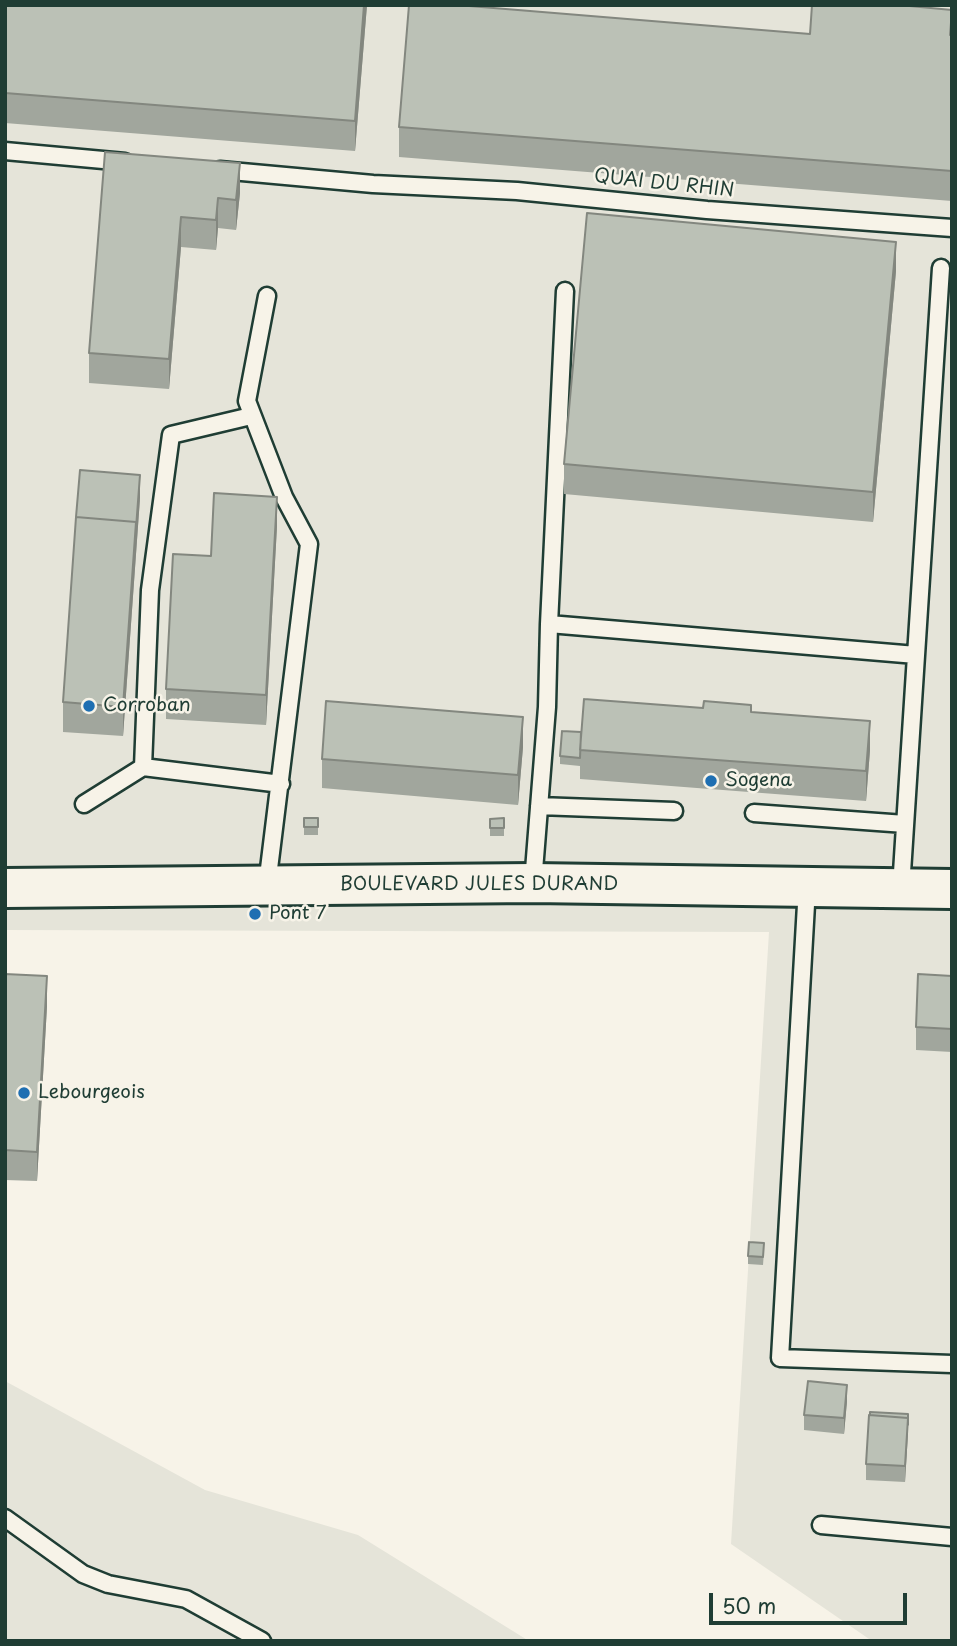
<!DOCTYPE html>
<html>
<head>
<meta charset="utf-8">
<style>
	body { margin:0 }
	#map { position:relative; width:957px; height:1646px; overflow:hidden; background:#f7f3e8; font-family:"Playpen Sans",sans-serif }
	canvas { display:block }
	.frame { position:absolute; inset:0; border:7px solid #1f3d34; pointer-events:none }
	.scale { position:absolute; left:709px; top:1593px; width:198px; height:32px; box-sizing:border-box; border:4px solid #1f3d34; border-top:0; padding-left:9px; font-size:21px; line-height:24px; white-space:nowrap; color:#1f3d34; -webkit-text-stroke:5px #f7f3e8; paint-order:stroke }
</style>
</head>
<body>
<div id="map">
<canvas width="957" height="1646"></canvas>
<div class="frame"></div>
<div class="scale">50 m</div>
</div>
<script>
const ctx = document.querySelector('canvas').getContext('2d');
ctx.lineJoin = 'round';
function fill(path, color) { ctx.fillStyle = color; ctx.fill(path, 'evenodd'); }
const poly = rows => new Path2D(rows.map(r => 'M' + r).join(''));
function stroke(path, color, width, dash) { ctx.strokeStyle = color; ctx.lineWidth = width; ctx.lineCap = dash ? 'butt' : 'round'; ctx.setLineDash(dash || []); ctx.stroke(path); }
function drawText(font, color, halo, rows, align = 'center') {
  ctx.font = font + ' "Playpen Sans",sans-serif'; ctx.lineWidth = 5; ctx.setLineDash([]); ctx.textBaseline = 'middle'; ctx.strokeStyle = halo; ctx.fillStyle = color; for (const [text, x, y, turn = 0] of rows) {
    ctx.save(); ctx.translate(x, y); ctx.rotate((+turn || 0) * Math.PI / 180); ctx.textAlign = isNaN(turn) ? turn : align; if (halo) ctx.strokeText(text, 0, 0); ctx.fillText(text, 0, 0); ctx.restore();
  }
}
fill(poly([
	[5,5,952,5,952,1641,872,1641,731,1544,769,932,5,930],
	[5,1381,205,1490,358,1535,529,1641,5,1641]
]), '#e5e4d9');
const lane = poly([
	[5,151,125,162],
	[220,170,373,184,517,191,707,210,952,228],
	[251,416,171,435,150,590,143,767,281,784],
	[549,624,565,291],
	[84,804,143,767],
	[539,806,674,811],
	[754,813,905,824],
	[533,883,547,707,549,624,916,655],
	[267,885,309,544,284,497,247,401,267,296],
	[807,887,780,1358,952,1364],
	[901,888,941,268],
	[5,1518,83,1574,108,1584,186,1599,262,1641],
	[821,1525,952,1537]
]);
const secondary = poly([
	[5,888,533,883,952,889]
]);
stroke(lane, '#1f3d34', 21);
stroke(secondary, '#1f3d34', 44);
stroke(lane, '#f7f3e8', 16);
stroke(secondary, '#f7f3e8', 38);
fill(poly([
	[5,5,367,5,355,151,5,123],
	[952,10,952,201,399,157,399,127,810,34],
	[105,152,240,193,236,230,218,228,216,250,181,247,169,389,89,383,89,353],
	[896,271,873,522,564,494,564,464],
	[140,498,123,736,63,732,63,702],
	[277,526,266,725,166,719,166,689,211,556],
	[751,712,870,750,866,801,580,779,580,766,560,764,560,756,581,732],
	[523,747,518,805,322,788,322,759],
	[304,818,318,818,318,835,304,835],
	[504,818,504,836,490,836,490,819],
	[5,974,47,1006,37,1181,5,1180],
	[952,976,952,1052,916,1050,916,1027],
	[764,1251,763,1265,748,1264,748,1256],
	[847,1401,844,1434,804,1430,804,1415],
	[908,1414,905,1482,866,1480,866,1464]
]), '#a1a69d');
fill(poly([
	[364,5,367,5,355,151,355,121],
	[240,163,240,193,236,230,236,200],
	[218,198,218,228,216,250,216,220],
	[181,217,181,247,169,389,169,359],
	[896,242,896,271,873,522,873,492],
	[140,475,140,498,123,736,123,707],
	[277,497,277,526,266,725,266,695],
	[523,717,523,747,518,805,518,775],
	[870,721,870,750,866,801,866,771],
	[47,976,47,1006,37,1181,37,1152],
	[847,1385,847,1401,844,1434,844,1418],
	[908,1418,908,1433,905,1482,905,1466]
]), '#83877f');
const building = poly([
	[5,5,364,5,355,121,5,93,5,5],
	[409,5,457,5,810,34,812,5,899,5,952,10,950,35,952,35,952,171,399,127,409,5],
	[105,152,240,163,236,200,218,198,216,220,181,217,169,359,89,353,105,152],
	[587,213,896,242,873,492,564,464,587,213],
	[80,470,140,475,136,528,136,522,76,517,80,470],
	[214,493,277,497,266,695,166,689,173,554,211,556,214,493],
	[76,517,136,522,123,707,63,702,76,517],
	[584,699,703,708,704,701,751,705,751,712,870,721,866,771,580,750,584,699],
	[326,701,523,717,518,775,322,759,326,701],
	[562,731,581,732,580,758,560,756,562,731],
	[304,818,318,818,318,827,304,827,304,818],
	[504,818,504,828,490,828,490,819,504,818],
	[5,974,47,976,37,1152,5,1150,5,974],
	[918,974,952,976,952,1029,916,1027,918,974],
	[749,1242,764,1243,763,1257,748,1256,749,1242],
	[808,1381,847,1385,844,1418,804,1415,808,1381],
	[870,1412,908,1414,908,1425,908,1418,870,1415,870,1412],
	[869,1415,908,1418,905,1466,866,1464,869,1415]
]);
fill(building, '#bbc1b6');
stroke(building, '#83877f', 2);
for (const [x, y, r, color] of [
	[89,706,7,"#1f6fb2"],
	[711,781,7,"#1f6fb2"],
	[255,914,7,"#1f6fb2"],
	[24,1093,7,"#1f6fb2"]
]) { const dot = new Path2D(); dot.arc(x, y, r, 0, 2 * Math.PI); ctx.fillStyle = color; ctx.fill(dot); stroke(dot, '#f7f3e8', 2.5); }
drawText('19px', '#1f3d34', '#f7f3e8', [
	["QUAI DU RHIN",664,184,6],
	["BOULEVARD JULES DURAND",479,885]
]);
drawText('19px', '#1f3d34', '#f7f3e8', [
	["Corroban",103,706],
	["Sogena",725,781],
	["Pont 7",269,914],
	["Lebourgeois",38,1093]
], 'left');
</script>
</body>
</html>
